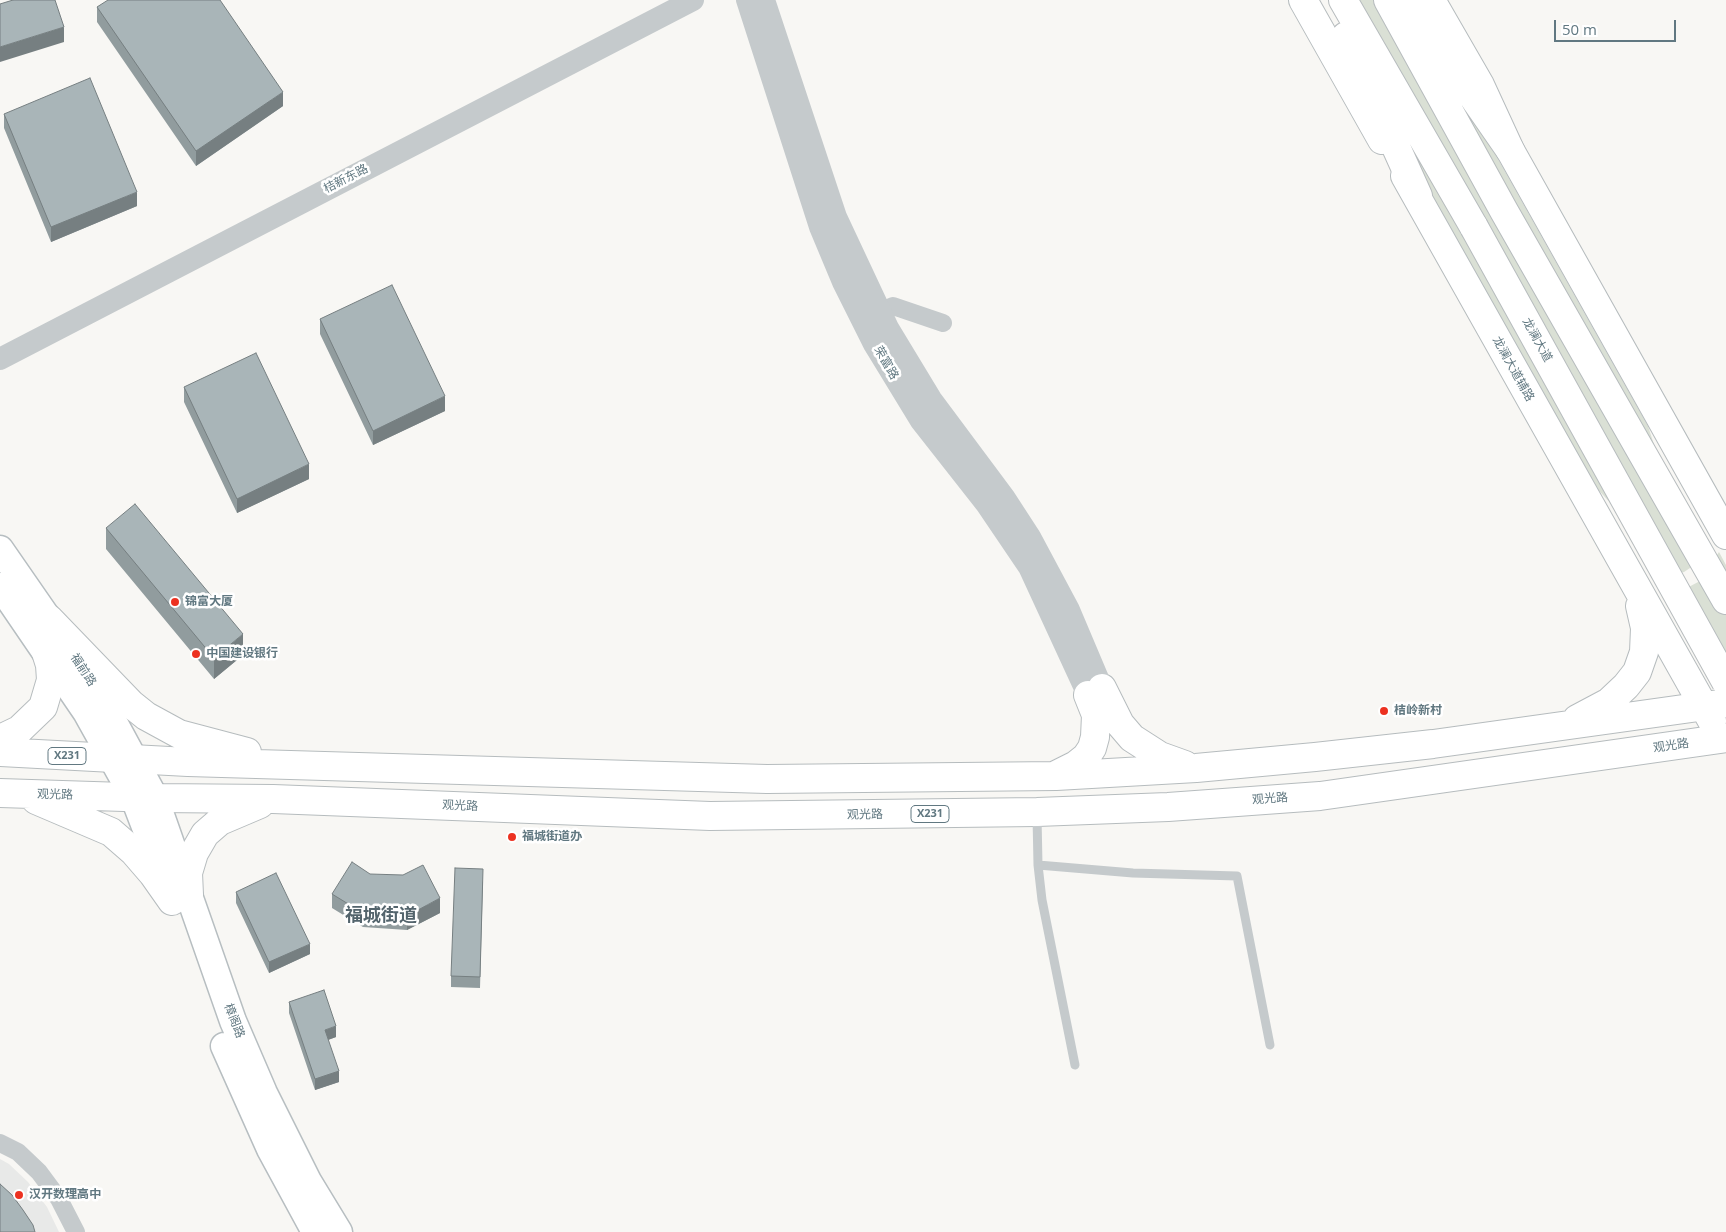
<!DOCTYPE html>
<html>
<head>
<meta charset="utf-8">
<style>
	body { margin:0 }
	#map { position:relative; width:1726px; height:1232px; overflow:hidden; background:#f8f7f4; font-family:"Open Sans",sans-serif }
	canvas { display:block }
	.scale { position:absolute; left:1554px; top:20px; width:122px; height:22px; box-sizing:border-box; border:2px solid #617881; border-top:0; padding-left:6px; font-size:15px; line-height:18px; white-space:nowrap; color:#617881; -webkit-text-stroke:4px #fff; paint-order:stroke }
</style>
</head>
<body>
<div id="map">
<canvas width="1726" height="1232"></canvas>
<div class="scale">50 m</div>
</div>
<script>
const ctx = document.querySelector('canvas').getContext('2d');
ctx.lineJoin = 'round';
function fill(path, color) { ctx.fillStyle = color; ctx.fill(path, 'evenodd'); }
const poly = rows => new Path2D(rows.map(r => 'M' + r).join(''));
function stroke(path, color, width, dash) { ctx.strokeStyle = color; ctx.lineWidth = width; ctx.lineCap = dash ? 'butt' : 'round'; ctx.setLineDash(dash || []); ctx.stroke(path); }
function drawText(font, color, halo, rows, align = 'center') {
  ctx.font = font + ' "Open Sans","Noto Sans SC",sans-serif'; ctx.lineWidth = 5; ctx.setLineDash([]); ctx.textBaseline = 'middle'; ctx.strokeStyle = halo; ctx.fillStyle = color; for (const [text, x, y, turn = 0] of rows) {
    ctx.save(); ctx.translate(x, y); ctx.rotate((+turn || 0) * Math.PI / 180); ctx.textAlign = isNaN(turn) ? turn : align; if (halo) ctx.strokeText(text, 0, 0); ctx.fillText(text, 0, 0); ctx.restore();
  }
}
fill(poly([
	[0,1159,9,1164,28,1182,47,1207,59,1232,0,1232]
]), '#e8e9e8');
fill(poly([
	[1342,0,1395,0,1489,143,1648,426,1693,566,1684,572,1675,574,1593,484,1416,167],
	[1719,552,1726,565,1726,665,1683,590,1700,581]
]), '#dae0d5');
const secondary = poly([
	[0,549,81,666,109,713,155,798,233,1021,264,1093,308,1181,339,1232],
	[0,586,86,712,134,798,160,866],
	[224,1046,270,1149,315,1232]
]);
const primary = poly([
	[1303,0,1382,140],
	[1431,0,1480,85,1510,150,1726,535],
	[1405,176,1712,721],
	[49,619,131,704,146,716,179,734,247,752],
	[1102,688,1120,724,1132,738,1160,756,1185,765],
	[1577,719,1609,702,1626,686,1637,672,1644,652,1645,628,1640,606],
	[0,739,19,730,43,707,51,680,50,665,45,649],
	[0,752,188,762,767,779,1056,776,1196,768,1315,757,1433,744,1726,703],
	[1056,775,1076,765,1086,757,1092,748,1095,737,1096,715,1088,695],
	[0,793,155,798,273,799,710,816,1037,812,1168,807,1320,796,1726,738],
	[36,800,111,832,134,852,153,874,172,901],
	[189,895,188,873,194,853,205,834,220,821,260,804]
]);
const trunk = poly([
	[1343,0,1474,227],
	[1388,0,1504,211,1726,600],
	[1406,0,1510,150],
	[1346,36,1418,196]
]);
stroke(secondary, '#b7bec1', 29);
stroke(primary, '#b6bcbe', 30);
stroke(trunk, '#b7bcbe', 30);
stroke(poly([
	[1037,816,1038,865,1042,900,1075,1065],
	[1038,865,1133,873,1237,876,1270,1045]
]), '#c5cacc', 9);
stroke(poly([
	[869,316,893,306,943,323],
	[0,1143,18,1152,39,1172,59,1199,76,1232]
]), '#c5cacc', 18);
stroke(poly([
	[747,0,820,227,843,282,874,344,921,421,987,505,1029,567,1088,695],
	[764,0,836,217,888,328,931,399,1004,497,1030,537,1069,610,1102,688],
	[0,359,693,0]
]), '#c5cacc', 22);
stroke(secondary, '#fff', 26);
stroke(primary, '#fff', 28);
stroke(trunk, '#fff', 28);
const trunkBridge = poly([
	[1474,227,1726,682]
]);
stroke(trunkBridge, '#b7bcbe', 30, []);
stroke(trunkBridge, '#fff', 28);
fill(poly([
	[97,7,283,106,196,166,97,22],
	[4,114,137,206,51,242,4,128],
	[320,319,445,411,373,445,320,334],
	[184,387,309,479,237,513,184,402],
	[106,528,243,655,214,679,106,549],
	[370,874,440,913,407,930,363,927,332,908,332,894],
	[483,880,480,988,451,987,451,976],
	[236,892,310,954,269,973,236,903],
	[289,1002,336,1037,328,1040,339,1082,315,1090,289,1013]
]), '#919c9e');
fill(poly([
	[64,27,64,42,0,62,0,47],
	[283,92,283,106,196,166,196,151],
	[137,192,137,206,51,242,51,227],
	[445,396,445,411,373,445,373,431],
	[309,464,309,479,237,513,237,499],
	[243,634,243,655,214,679,214,658],
	[440,898,440,913,407,930,407,916],
	[310,944,310,954,269,973,269,962],
	[336,1026,336,1037,325,1041,325,1030],
	[339,1071,339,1082,315,1090,315,1079]
]), '#767f81');
const building = poly([
	[13,0,55,0,64,27,0,47,0,4,13,0],
	[108,0,220,0,283,92,196,151,97,7,108,0],
	[90,78,137,192,51,227,4,114,90,78],
	[392,285,445,396,373,431,320,319,392,285],
	[256,353,309,464,237,499,184,387,256,353],
	[135,504,243,634,214,658,106,528,135,504],
	[352,862,370,874,403,875,423,865,440,898,407,916,363,913,332,894,352,862],
	[455,868,483,869,480,977,451,976,455,868],
	[276,873,310,944,269,962,236,892,276,873],
	[324,990,336,1026,325,1030,339,1071,315,1079,289,1002,324,990],
	[0,1184,12,1195,23,1210,33,1225,35,1232,0,1232,0,1184]
]);
fill(building, '#a9b5b8');
stroke(building, '#767f81', 1);
for (const [x, y, r, color] of [
	[175,602,5,"#ec3120"],
	[196,654,5,"#ec3120"],
	[1384,711,5,"#ec3120"],
	[512,837,5,"#ec3120"],
	[19,1195,5,"#ec3120"]
]) { const dot = new Path2D(); dot.arc(x, y, r, 0, 2 * Math.PI); ctx.fillStyle = color; ctx.fill(dot); stroke(dot, '#fff', 2); }
for (const [x, y, w] of [
	[67,756,38],
	[930,814,38]
]) { const box = new Path2D(); box.roundRect(x - w / 2, y - 8.5, w, 17, 4); ctx.fillStyle = '#fff'; ctx.fill(box); stroke(box, '#617881', 1); }
drawText('bold 11px', '#617881', null, [
	["X231",67,756],
	["X231",930,814]
]);
drawText('12px', '#617881', '#fff', [
	["桔新东路",346,179,-27],
	["龙澜大道",1537,340,61],
	["荣富路",886,363,60],
	["龙澜大道辅路",1513,369,61],
	["福前路",83,670,57],
	["观光路",1671,746,-8],
	["观光路",55,795,1],
	["观光路",1270,799,-4],
	["观光路",460,806,2],
	["观光路",865,815,-1],
	["樟阁路",234,1021,69]
]);
drawText('bold 12px', '#617881', '#fff', [
	["锦富大厦",185,602],
	["中国建设银行",206,654],
	["桔岭新村",1394,711],
	["福城街道办",522,837],
	["汉开数理高中",29,1195]
], 'left');
drawText('bold 18px', '#53646c', '#fff', [
	["福城街道",381,916]
]);
</script>
</body>
</html>
